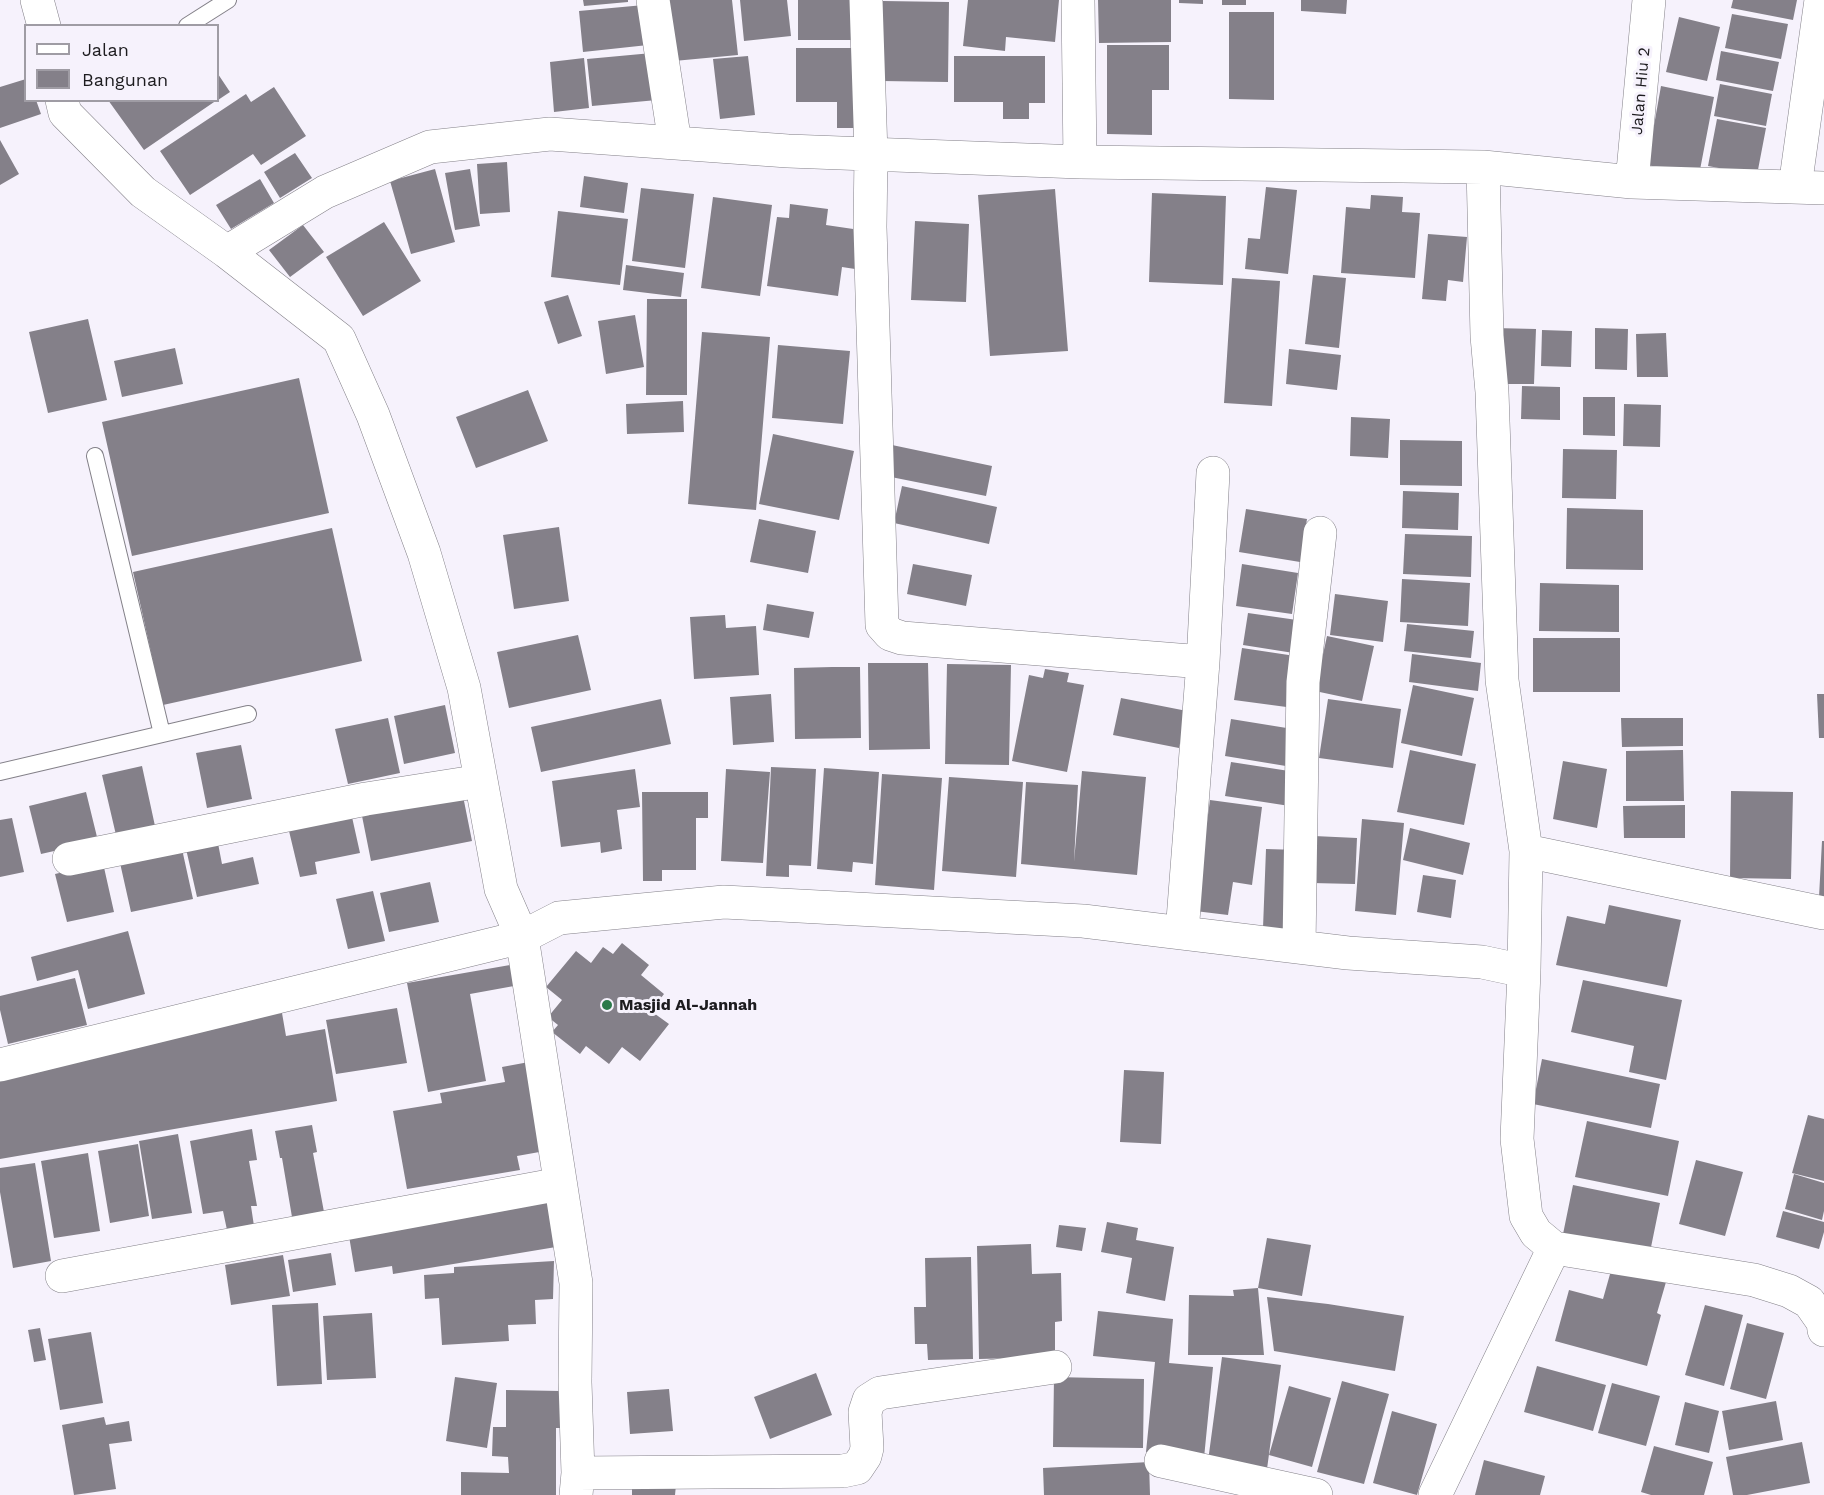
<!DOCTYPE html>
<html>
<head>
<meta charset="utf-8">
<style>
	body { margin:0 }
	#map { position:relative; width:1824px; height:1495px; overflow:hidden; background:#f6f2fc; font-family:"Work Sans",sans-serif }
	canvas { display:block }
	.legend { position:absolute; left:24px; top:24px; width:195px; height:78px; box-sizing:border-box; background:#f6f2fc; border:2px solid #9f9ca4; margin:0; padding:8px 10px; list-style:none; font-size:18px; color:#1d1c1f }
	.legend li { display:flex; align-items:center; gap:12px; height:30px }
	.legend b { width:30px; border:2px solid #9f9ca4 }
</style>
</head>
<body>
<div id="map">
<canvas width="1824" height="1495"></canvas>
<ul class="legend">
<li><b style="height:8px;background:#fff"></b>Jalan</li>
<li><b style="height:16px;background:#848089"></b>Bangunan</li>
</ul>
</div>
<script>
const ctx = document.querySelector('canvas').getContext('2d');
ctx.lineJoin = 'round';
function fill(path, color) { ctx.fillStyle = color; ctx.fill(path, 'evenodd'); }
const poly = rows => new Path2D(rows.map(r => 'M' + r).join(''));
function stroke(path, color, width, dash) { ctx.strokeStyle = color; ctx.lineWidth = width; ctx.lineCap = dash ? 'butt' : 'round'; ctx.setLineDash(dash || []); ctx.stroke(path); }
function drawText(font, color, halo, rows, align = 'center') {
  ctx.font = font + ' "Work Sans",sans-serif'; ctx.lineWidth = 6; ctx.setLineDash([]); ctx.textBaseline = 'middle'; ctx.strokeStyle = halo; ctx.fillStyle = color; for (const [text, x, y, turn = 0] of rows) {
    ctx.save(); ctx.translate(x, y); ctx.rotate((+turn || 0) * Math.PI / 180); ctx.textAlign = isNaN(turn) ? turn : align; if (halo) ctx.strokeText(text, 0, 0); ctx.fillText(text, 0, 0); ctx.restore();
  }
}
fill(poly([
	[583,0,628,0,628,2,584,6],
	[667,0,732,0,738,55,674,61],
	[740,0,787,0,791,36,744,41],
	[798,0,852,0,852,40,798,40],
	[968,0,1059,0,1055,42,1006,37,1005,51,963,46],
	[1098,0,1171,0,1171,42,1099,43],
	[1179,0,1203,0,1203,4,1179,3],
	[1222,0,1246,0,1246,5,1222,5],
	[1301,0,1347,0,1346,14,1301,11],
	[1733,0,1797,0,1793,20,1731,8],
	[883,1,949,2,948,82,882,81],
	[644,5,648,45,583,52,579,11],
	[1229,12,1274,12,1274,100,1229,99],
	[1732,14,1788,24,1781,59,1725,48],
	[1679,17,1720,27,1707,81,1666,72],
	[1107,45,1169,45,1169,90,1152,90,1152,135,1107,134],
	[796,48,853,48,861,128,837,128,837,102,796,102],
	[1721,51,1779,62,1773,91,1716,80],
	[652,53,657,100,592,106,587,59],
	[748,56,755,115,720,119,713,59],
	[954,56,1045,56,1045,103,1029,103,1029,119,1003,119,1003,102,954,102],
	[584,58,589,108,554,112,550,62],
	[218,74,230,92,218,100],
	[26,79,26,100,36,100,41,114,0,128,0,87],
	[1720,84,1772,94,1766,126,1714,116],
	[1661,86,1714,97,1699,175,1647,165],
	[274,87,306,136,261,165,253,154,190,195,160,151,246,94,251,102],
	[108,100,217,100,144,150],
	[1717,119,1766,128,1757,175,1708,166],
	[0,140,19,174,0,185],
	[295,153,312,178,280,198,264,172],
	[507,162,510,212,480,214,477,164],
	[435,169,455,242,411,254,390,181],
	[470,169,480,226,455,230,445,173],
	[584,176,628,183,624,213,580,207],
	[260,179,274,203,231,229,216,205],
	[1266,187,1297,190,1288,274,1245,269,1248,238,1260,239],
	[641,188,694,194,685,268,632,261],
	[1055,189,1068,351,990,356,978,195],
	[1152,193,1226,196,1223,285,1149,282],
	[1371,195,1403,197,1402,212,1420,213,1415,278,1341,273,1346,207,1370,209],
	[713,197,772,205,760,296,701,288],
	[790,204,828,209,826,225,860,230,855,269,842,267,838,296,767,286,777,217,789,218],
	[558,211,628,219,620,285,551,277],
	[915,221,969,224,966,302,911,300],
	[384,222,421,281,363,316,326,257],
	[303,225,324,252,290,277,269,250],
	[1428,234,1467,237,1463,282,1448,280,1446,301,1422,299],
	[626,265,684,273,681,297,623,290],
	[1313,275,1346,278,1339,348,1305,344],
	[1232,278,1280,281,1272,406,1224,403],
	[568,295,582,336,558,344,544,302],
	[647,299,687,299,687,395,646,395],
	[635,315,644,367,606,374,598,321],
	[88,319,107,400,48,413,29,332],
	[1494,328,1536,329,1534,384,1493,384],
	[1595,328,1628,329,1627,370,1595,369],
	[1542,330,1572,331,1571,367,1541,366],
	[702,332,770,337,756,510,688,504],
	[1666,333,1668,377,1637,377,1636,334],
	[778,345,850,351,843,424,772,418],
	[175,348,183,384,122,397,114,361],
	[1289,349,1341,355,1337,390,1286,384],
	[299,378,329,513,132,556,102,422],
	[1522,386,1560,387,1560,420,1521,419],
	[528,390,548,441,476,468,456,417],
	[1583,397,1615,397,1615,436,1583,435],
	[683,401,684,432,627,434,626,404],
	[1624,404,1661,405,1660,447,1623,446],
	[1351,417,1390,419,1388,458,1350,456],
	[773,434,854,451,839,520,759,504],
	[1400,440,1462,441,1462,486,1400,485],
	[892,445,992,466,986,496,886,476],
	[1563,449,1617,450,1616,499,1562,498],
	[902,486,997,507,989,544,894,523],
	[1403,491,1459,493,1458,530,1402,528],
	[1567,508,1643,510,1643,570,1566,569],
	[1246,509,1307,519,1300,562,1239,552],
	[759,519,816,531,808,573,750,562],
	[559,527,569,601,514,609,503,535],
	[332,528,362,661,163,705,133,572],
	[1405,534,1472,536,1471,577,1403,574],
	[913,564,972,575,966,606,907,594],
	[1242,564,1298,573,1292,614,1236,606],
	[1402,579,1470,583,1468,626,1400,622],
	[1540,583,1619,585,1619,632,1539,631],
	[1335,594,1388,601,1383,642,1330,635],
	[767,604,814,612,809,638,763,630],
	[1248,613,1304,621,1300,654,1243,645],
	[725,615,726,628,756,626,759,675,694,679,690,617],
	[1407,624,1474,631,1471,658,1404,651],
	[578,635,591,690,509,708,497,652],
	[1327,636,1374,646,1362,701,1315,691],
	[1533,638,1620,638,1620,692,1533,692],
	[1242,648,1302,657,1294,708,1234,700],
	[1412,654,1481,663,1478,691,1409,682],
	[868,663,928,663,930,749,869,750],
	[947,664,1011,665,1009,765,945,764],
	[832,667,860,667,861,738,795,739,794,668],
	[1045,669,1069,673,1067,682,1084,685,1067,772,1012,761,1029,675,1043,678],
	[1413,685,1474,698,1462,756,1401,743],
	[771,694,774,742,733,745,730,697],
	[1817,694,1824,694,1824,738,1819,738],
	[1121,698,1187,711,1179,748,1113,735],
	[661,699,671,744,541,772,531,727],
	[1328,699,1401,709,1393,768,1319,758],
	[445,705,455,753,404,764,394,716],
	[388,718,400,773,348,784,335,729],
	[1621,718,1683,718,1683,746,1622,747],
	[1231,719,1299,730,1292,767,1225,756],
	[241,745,252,799,207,808,196,753],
	[1410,750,1476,764,1464,825,1397,812],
	[1683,750,1684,801,1626,801,1626,751],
	[1563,761,1607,769,1597,828,1553,819],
	[1231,762,1302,773,1296,807,1225,796],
	[142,766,155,826,116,835,102,775],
	[771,767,816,769,811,866,789,865,789,877,766,876],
	[824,768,879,772,873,864,853,862,852,872,817,869],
	[635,769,640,807,617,810,622,849,601,853,600,842,561,847,552,781],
	[726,769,770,772,763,863,721,861],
	[1082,771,1146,777,1137,875,1021,864,1026,782,1078,785,1074,862],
	[882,774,942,778,934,890,875,885],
	[949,777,1023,782,1016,877,942,871],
	[1731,791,1793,792,1791,879,1730,878],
	[86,792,98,841,41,854,29,806],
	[642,792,708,792,708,818,696,818,696,870,662,870,662,881,643,881],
	[463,796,472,841,371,861,362,816],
	[1210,800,1262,807,1252,885,1233,882,1228,915,1195,911],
	[1685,805,1685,838,1624,838,1623,806],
	[352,817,360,853,315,862,317,874,300,877,289,831],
	[12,818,24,872,0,877,0,820],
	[1362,819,1404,823,1396,915,1355,911],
	[1410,828,1470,843,1463,875,1403,860],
	[216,833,222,864,253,857,259,884,197,897,184,840],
	[1314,836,1357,838,1355,884,1312,883],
	[180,840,193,899,131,912,118,854],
	[1822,841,1824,841,1824,897,1819,897],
	[1266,849,1299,850,1296,930,1263,928],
	[103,863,114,912,67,922,55,874],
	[1423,875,1456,880,1451,918,1417,912],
	[430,882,439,922,389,932,380,893],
	[373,891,385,941,348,949,336,899],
	[1609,905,1681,920,1667,987,1556,965,1567,916,1605,924],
	[128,931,145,994,88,1009,78,970,37,981,31,957],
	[622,943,649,965,641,975,664,994,651,1011,669,1024,640,1061,622,1047,609,1064,586,1046,580,1054,552,1032,558,1025,548,1017,562,1000,546,987,576,951,591,963,603,947,613,954],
	[510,965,514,986,470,994,486,1081,428,1092,407,983],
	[75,978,87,1025,8,1044,0,1010,0,996],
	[1583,980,1682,1000,1666,1080,1629,1072,1634,1046,1571,1032],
	[397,1008,407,1063,336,1074,326,1020],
	[282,1013,286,1036,325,1029,337,1101,0,1159,0,1077,177,1031],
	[1542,1059,1660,1084,1651,1128,1533,1104],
	[529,1062,545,1151,517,1156,520,1170,407,1189,393,1111,442,1103,440,1093,505,1082,502,1067],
	[1124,1070,1164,1072,1161,1144,1120,1142],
	[1808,1115,1824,1119,1824,1181,1792,1173],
	[1587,1121,1679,1141,1668,1196,1575,1177],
	[312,1125,317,1152,313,1153,324,1212,292,1217,282,1158,280,1158,275,1131],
	[252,1129,257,1160,249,1161,257,1206,251,1206,254,1226,227,1230,223,1211,203,1214,190,1141],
	[178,1134,192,1213,152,1219,139,1141],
	[138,1144,149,1216,110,1223,98,1151],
	[88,1153,100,1231,54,1238,41,1161],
	[1696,1160,1743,1172,1725,1236,1679,1224],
	[35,1163,51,1261,13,1268,0,1192,0,1168],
	[1794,1174,1824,1183,1824,1211,1822,1220,1785,1209],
	[1573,1185,1660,1203,1649,1257,1562,1239],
	[548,1197,556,1247,393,1274,392,1266,355,1272,348,1230],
	[1783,1211,1824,1222,1824,1232,1819,1249,1776,1237],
	[1107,1222,1138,1228,1136,1240,1174,1247,1165,1301,1126,1293,1132,1258,1101,1252],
	[1059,1225,1086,1228,1082,1251,1056,1247],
	[1267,1238,1311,1245,1302,1296,1258,1288],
	[1031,1244,1032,1274,1061,1273,1062,1321,1055,1322,1055,1357,979,1359,977,1246],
	[331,1253,336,1285,293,1292,288,1260],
	[283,1255,290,1296,231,1305,225,1265],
	[971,1257,973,1359,928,1360,927,1344,915,1344,914,1307,926,1307,925,1258],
	[554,1261,553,1299,535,1300,536,1324,508,1325,509,1341,442,1345,439,1298,425,1299,424,1275,454,1273,454,1267],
	[1612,1267,1666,1282,1657,1313,1661,1315,1647,1366,1555,1341,1569,1290,1603,1299],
	[1258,1288,1264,1355,1188,1355,1189,1295,1234,1296,1233,1290],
	[1267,1297,1328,1304,1404,1316,1395,1371,1274,1351],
	[318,1303,322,1384,277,1386,272,1305],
	[1705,1305,1743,1315,1724,1386,1685,1375],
	[1098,1311,1173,1319,1169,1363,1213,1367,1204,1458,1146,1452,1155,1362,1093,1356],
	[372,1313,376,1378,327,1380,323,1316],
	[1747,1323,1784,1333,1766,1399,1730,1389],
	[40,1328,46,1360,34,1362,28,1330],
	[91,1332,103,1403,60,1410,48,1339],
	[1222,1357,1281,1365,1267,1469,1208,1461],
	[1537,1366,1606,1385,1593,1431,1524,1412],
	[816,1373,832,1415,770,1439,754,1397],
	[455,1377,497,1383,487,1448,446,1441],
	[1054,1377,1144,1379,1143,1448,1053,1447],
	[1342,1381,1389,1394,1364,1484,1317,1472],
	[1612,1383,1660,1396,1646,1446,1598,1433],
	[1289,1386,1331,1398,1312,1467,1269,1455],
	[669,1389,673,1431,630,1434,627,1392],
	[506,1390,560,1391,560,1428,556,1428,556,1495,461,1495,461,1472,509,1473,508,1457,492,1456,493,1427,506,1427],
	[1776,1401,1783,1440,1729,1450,1722,1411],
	[1685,1402,1719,1411,1709,1453,1675,1445],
	[1392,1411,1437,1424,1417,1495,1373,1483],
	[104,1417,106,1425,129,1421,132,1441,109,1444,116,1489,74,1495,62,1425],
	[1802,1442,1810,1483,1747,1495,1733,1495,1726,1457],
	[1654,1446,1713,1462,1704,1495,1651,1495,1641,1492],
	[1484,1460,1545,1476,1540,1495,1475,1495],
	[1149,1462,1150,1495,1044,1495,1043,1468],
	[632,1483,676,1485,675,1495,632,1495]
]), '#848089');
const service = poly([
	[187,26,228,0],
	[95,456,162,734],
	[0,772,248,714]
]);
const minor = poly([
	[37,0,44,26],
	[653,0,675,143],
	[866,0,871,154,870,227,882,625,890,634,902,638,1203,662],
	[1078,0,1080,162],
	[1483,167,1487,336,1492,392,1502,680,1526,851,1524,971,1517,1139,1526,1216,1536,1233,1554,1248,1754,1280,1789,1291,1809,1302,1823,1322,1824,1330],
	[1632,182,1649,0],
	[1795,187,1821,0],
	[227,252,325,192,430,147,550,134,788,151,1080,162,1483,167,1632,182,1824,188],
	[1526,851,1824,913],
	[69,859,366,799,481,781],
	[1182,933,1203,662,1213,473],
	[1299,947,1303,682,1320,533],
	[0,1065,522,937,501,889,464,688,424,553,373,415,339,339,227,252,143,192,65,113,62,100],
	[62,1276,560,1184],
	[1161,1461,1316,1495],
	[578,1473,843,1471,857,1468,865,1456,867,1448,865,1412,869,1400,880,1393,1055,1367],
	[576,1495,578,1473,575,1382,576,1283,522,937,559,918,724,902,1083,921,1348,953,1482,962,1524,971],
	[1435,1495,1554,1248]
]);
stroke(service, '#838088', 18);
stroke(minor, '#838088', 34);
stroke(service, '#fff', 16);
stroke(minor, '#fff', 33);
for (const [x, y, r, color] of [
	[607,1005,6,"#2b7a4a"]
]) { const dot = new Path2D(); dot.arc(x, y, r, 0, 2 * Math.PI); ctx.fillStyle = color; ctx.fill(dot); stroke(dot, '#f6f2fc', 2); }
drawText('16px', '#1d1c1f', '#f6f2fc', [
	["Jalan Hiu 2",1641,91,-85]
]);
drawText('bold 16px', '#1d1c1f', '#f6f2fc', [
	["Masjid Al-Jannah",619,1005]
], 'left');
</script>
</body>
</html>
